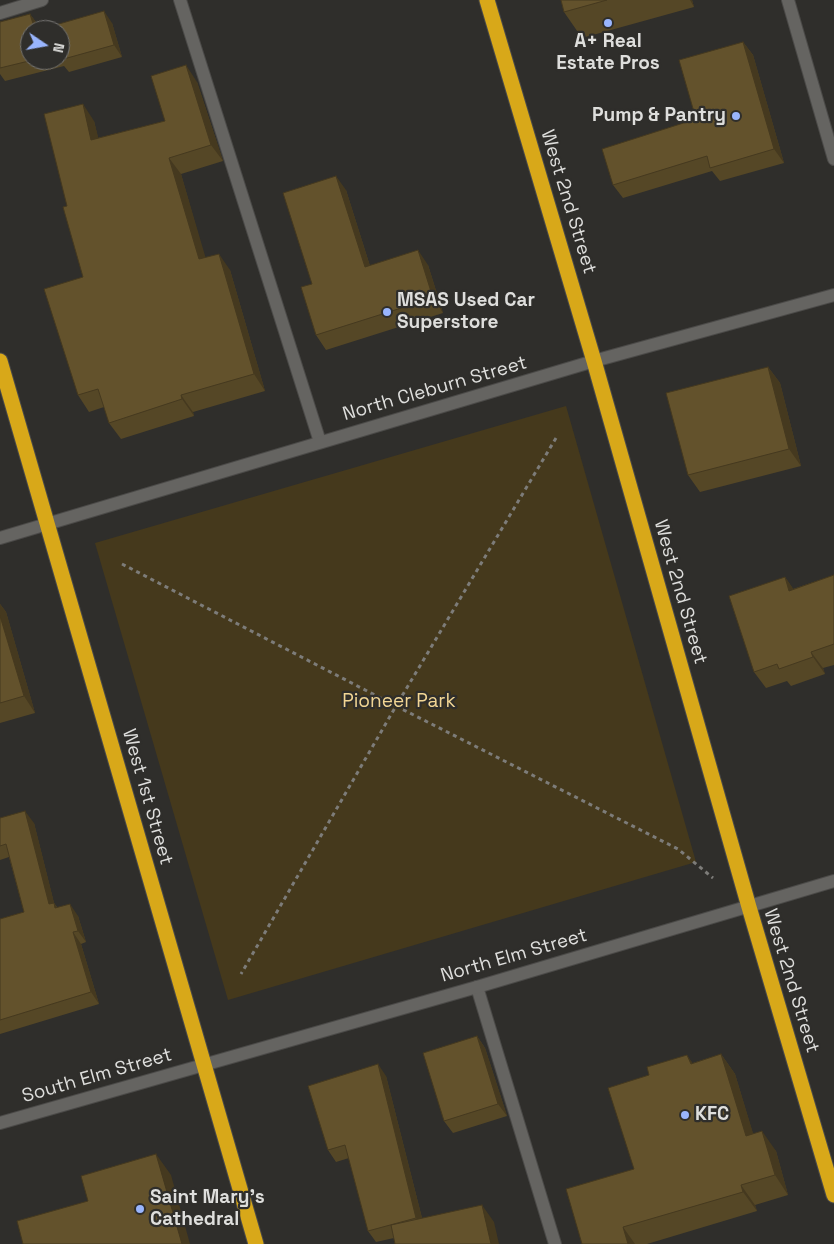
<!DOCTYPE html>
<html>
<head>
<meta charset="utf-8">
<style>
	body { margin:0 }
	#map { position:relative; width:834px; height:1244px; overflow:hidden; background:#2f2e2b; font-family:"Space Grotesk",sans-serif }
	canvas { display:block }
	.north { position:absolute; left:20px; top:20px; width:50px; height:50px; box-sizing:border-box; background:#2f2e2b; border:1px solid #757472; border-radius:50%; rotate:102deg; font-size:14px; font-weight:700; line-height:20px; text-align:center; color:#dededc }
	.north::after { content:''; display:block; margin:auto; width:18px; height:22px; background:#99b5fd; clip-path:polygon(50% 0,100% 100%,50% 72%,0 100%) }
</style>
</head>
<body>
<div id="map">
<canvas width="834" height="1244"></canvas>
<div class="north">N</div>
</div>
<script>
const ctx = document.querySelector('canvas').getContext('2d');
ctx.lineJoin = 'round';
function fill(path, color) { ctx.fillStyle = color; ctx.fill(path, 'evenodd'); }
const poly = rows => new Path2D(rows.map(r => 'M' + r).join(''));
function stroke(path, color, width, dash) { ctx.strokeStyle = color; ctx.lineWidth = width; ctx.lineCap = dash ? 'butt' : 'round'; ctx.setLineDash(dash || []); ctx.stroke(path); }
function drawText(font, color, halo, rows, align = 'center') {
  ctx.font = font + ' "Space Grotesk",sans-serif'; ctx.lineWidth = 4.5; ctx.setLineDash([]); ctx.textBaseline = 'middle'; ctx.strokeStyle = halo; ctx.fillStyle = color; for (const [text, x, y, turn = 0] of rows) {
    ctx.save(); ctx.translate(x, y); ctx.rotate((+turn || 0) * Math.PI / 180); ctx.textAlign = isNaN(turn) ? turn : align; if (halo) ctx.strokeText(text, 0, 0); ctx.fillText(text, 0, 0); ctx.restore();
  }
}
fill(poly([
	[566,406,696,862,228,1000,95,543]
]), '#45391c');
const lane = poly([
	[180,0,320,442],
	[788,0,834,159],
	[477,987,555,1244]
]);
const street = poly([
	[0,538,594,361,834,295],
	[0,1123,477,987,834,881]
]);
const secondary = poly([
	[0,13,42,0]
]);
const highway = poly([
	[487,0,594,361,749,907,834,1195],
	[0,361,256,1244]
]);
stroke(lane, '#4b4a48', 14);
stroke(street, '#4b4a48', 14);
stroke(secondary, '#4b4a48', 14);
stroke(highway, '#4b4a48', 17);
stroke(poly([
	[556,438,396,706,678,849,713,878],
	[122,564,396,706,241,974]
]), '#7d7c79', 3, [4, 4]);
stroke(lane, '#656461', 12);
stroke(street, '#656461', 12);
stroke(secondary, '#656461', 12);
stroke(highway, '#d8a819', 15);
fill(poly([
	[561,0,692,0,694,7,582,38,564,12],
	[30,14,38,25,40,30,112,23,122,57,69,72,64,66,5,81,0,74,0,22],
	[60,30,60,60,30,60],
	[743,42,753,55,784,163,720,181,712,171,623,198,613,185,696,119],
	[197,82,223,161,181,174,205,258,230,270,265,391,193,412,194,416,121,439,109,423,104,407,89,412,78,395,83,277,67,206,94,121,98,138,165,121],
	[346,190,370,266,428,265,443,313,326,350,316,335,312,284],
	[768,367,780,383,801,466,700,492,688,475],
	[834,575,834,665,823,668,825,674,791,686,787,681,766,688,754,672,785,577,793,589],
	[0,604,6,612,35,713,0,723],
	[0,818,34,823,54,903,57,907,78,916,86,942,81,944,99,1004,0,1034,0,919,24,912,9,857,0,860],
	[477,1036,485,1048,507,1116,453,1133,444,1121],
	[721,1054,735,1074,753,1134,776,1151,788,1195,755,1205,757,1211,647,1244,582,1244,634,1169,693,1063],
	[386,1076,422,1218,494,1222,394,1238,376,1242,368,1231,349,1158,336,1162,328,1150]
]), '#554726');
fill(poly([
	[690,0,692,0,694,7],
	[104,11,112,23,122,57,114,45],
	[30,14,38,25,40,30,35,30],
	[743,42,753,55,784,163,774,149],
	[186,65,197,82,223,161,211,145],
	[83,104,94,121,103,156,91,140],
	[169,158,181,174,211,276,199,259],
	[336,176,346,190,375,282,365,267],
	[418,250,428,265,443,313,433,298],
	[219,254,230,270,265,391,254,374],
	[768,367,780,383,801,466,789,449],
	[181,395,193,412,194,416,182,399],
	[785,577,797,594,789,591],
	[0,604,6,612,35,713,24,696,0,616],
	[811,652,823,668,825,674,813,657],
	[25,811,34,823,54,903,62,915,49,904],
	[70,904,78,916,86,942,78,931],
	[73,932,81,944,99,1004,91,992],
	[477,1036,485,1048,507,1116,498,1104],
	[721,1054,735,1074,760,1156,746,1136],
	[687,1055,701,1075,691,1064],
	[378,1064,386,1076,425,1230,416,1218],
	[762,1131,776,1151,788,1195,775,1175],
	[156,1154,171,1175,190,1244,182,1244],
	[741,1185,755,1205,757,1211,743,1192],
	[482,1205,494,1222,499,1244,491,1244],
	[623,1227,635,1244,628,1244]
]), '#45391f');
const building = poly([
	[561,0,607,0,564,12,561,0],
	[104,11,114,45,60,60,60,30,38,30,104,11],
	[30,14,35,30,30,30,30,60,33,60,0,68,0,22,30,14],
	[743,42,774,149,710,168,707,156,613,185,602,149,696,119,679,60,743,42],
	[186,65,211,145,169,158,199,259,219,254,254,374,181,395,182,399,109,423,98,389,78,395,44,289,83,277,63,207,67,206,44,114,83,104,91,140,165,121,151,76,186,65],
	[336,176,365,267,418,250,433,298,316,335,301,287,312,284,283,193,336,176],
	[768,367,789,449,688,475,666,393,768,367],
	[834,575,834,644,811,652,813,657,779,669,777,664,754,672,729,596,785,577,789,591,834,575],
	[0,616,24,696,0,703,0,616],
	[25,811,49,904,54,903,55,908,70,904,78,931,73,932,91,992,0,1020,0,919,24,912,6,844,0,846,0,818,25,811],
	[477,1036,498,1104,444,1121,423,1053,477,1036],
	[721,1054,746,1136,762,1131,775,1175,741,1185,743,1192,623,1227,628,1244,582,1244,566,1189,634,1169,608,1088,649,1075,647,1067,687,1055,691,1064,721,1054],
	[378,1064,416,1218,368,1231,345,1145,328,1150,308,1086,378,1064],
	[156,1154,182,1244,23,1244,17,1221,88,1201,81,1176,156,1154],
	[482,1205,491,1244,395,1244,391,1225,482,1205]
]);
fill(building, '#63522c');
stroke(building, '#45391f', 1);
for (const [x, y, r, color] of [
	[608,23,5,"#99b5fd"],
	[736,116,5,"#99b5fd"],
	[387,312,5,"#99b5fd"],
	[685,1115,5,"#99b5fd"],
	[140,1209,5,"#99b5fd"]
]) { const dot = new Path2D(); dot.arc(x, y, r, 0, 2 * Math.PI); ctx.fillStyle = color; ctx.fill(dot); stroke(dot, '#2f2e2b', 2); }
drawText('bold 19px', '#dededc', '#2f2e2b', [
	["A+ Real",608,42,"center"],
	["Estate Pros",608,64,"center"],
	["Pump & Pantry",726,116,"right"],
	["MSAS Used Car",397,301],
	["Superstore",397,323],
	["KFC",695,1115],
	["Saint Mary's",150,1198],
	["Cathedral",150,1220]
], 'left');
drawText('19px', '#dededc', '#2f2e2b', [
	["West 2nd Street",568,202,73],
	["North Cleburn Street",435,389,-16],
	["West 2nd Street",680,592,74],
	["West 1st Street",147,797,74],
	["North Elm Street",514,956,-16],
	["West 2nd Street",791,981,73],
	["South Elm Street",97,1076,-16]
]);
drawText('19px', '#f2d694', '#2f2e2b', [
	["Pioneer Park",399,702]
]);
</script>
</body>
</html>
